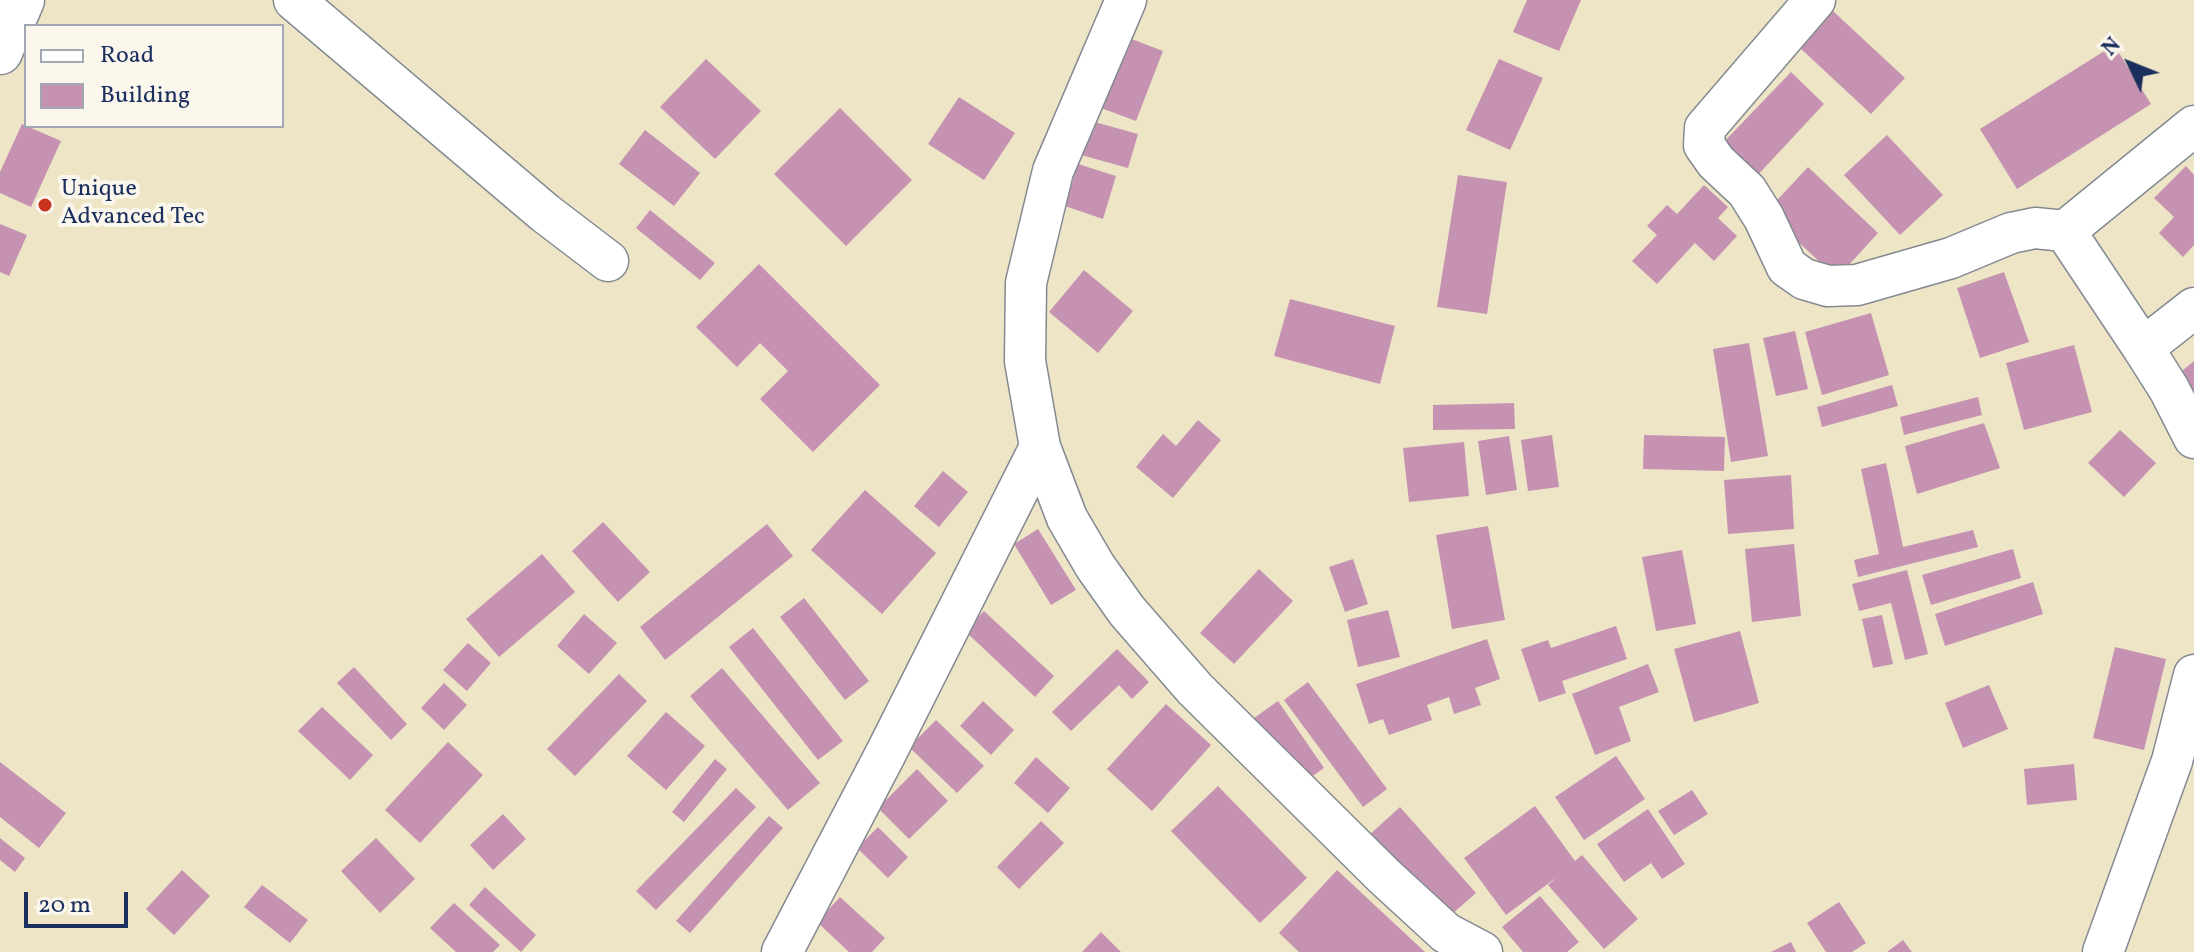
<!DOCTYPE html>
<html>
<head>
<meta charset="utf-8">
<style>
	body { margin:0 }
	#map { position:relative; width:2194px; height:952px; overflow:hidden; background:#eee5c7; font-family:Vollkorn,serif }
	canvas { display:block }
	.legend { position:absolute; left:24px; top:24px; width:260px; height:104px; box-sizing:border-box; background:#fbf7ec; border:2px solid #a1a7b3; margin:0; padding:10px 14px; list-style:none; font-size:24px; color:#1b2f5e }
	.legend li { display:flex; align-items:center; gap:16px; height:40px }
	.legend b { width:40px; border:2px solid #a1a7b3 }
	.north { position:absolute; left:2090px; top:24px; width:80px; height:80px; -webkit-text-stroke:6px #fbf7ec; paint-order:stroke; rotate:313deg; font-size:22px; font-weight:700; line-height:32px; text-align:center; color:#1b2f5e }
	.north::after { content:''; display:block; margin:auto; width:28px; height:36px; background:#1b2f5e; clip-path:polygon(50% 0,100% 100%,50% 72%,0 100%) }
	.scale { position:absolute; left:24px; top:892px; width:104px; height:36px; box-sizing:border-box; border:4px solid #1b2f5e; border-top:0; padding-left:10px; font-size:24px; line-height:28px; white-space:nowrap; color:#1b2f5e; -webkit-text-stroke:6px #fbf7ec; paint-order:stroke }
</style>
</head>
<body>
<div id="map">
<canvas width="2194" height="952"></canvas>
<ul class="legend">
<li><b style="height:10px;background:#fff"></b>Road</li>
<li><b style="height:22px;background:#c593b1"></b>Building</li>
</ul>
<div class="north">N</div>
<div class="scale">20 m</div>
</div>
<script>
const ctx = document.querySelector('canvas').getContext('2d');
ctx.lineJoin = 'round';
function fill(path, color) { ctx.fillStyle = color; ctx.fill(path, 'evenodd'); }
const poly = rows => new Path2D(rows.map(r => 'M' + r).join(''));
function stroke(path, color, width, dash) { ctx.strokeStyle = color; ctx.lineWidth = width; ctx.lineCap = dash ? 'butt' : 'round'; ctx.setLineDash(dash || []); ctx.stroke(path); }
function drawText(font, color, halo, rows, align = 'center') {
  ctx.font = font + ' Vollkorn,serif'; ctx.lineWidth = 8; ctx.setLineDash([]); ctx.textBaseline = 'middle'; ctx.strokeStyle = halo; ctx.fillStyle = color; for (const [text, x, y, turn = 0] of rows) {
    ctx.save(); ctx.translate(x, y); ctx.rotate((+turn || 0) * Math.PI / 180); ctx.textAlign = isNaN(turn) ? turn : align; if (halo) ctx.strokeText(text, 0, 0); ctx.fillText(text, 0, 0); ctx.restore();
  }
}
fill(poly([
	[1527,0,1581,0,1559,51,1513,32],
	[1833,11,1905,78,1871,114,1799,47],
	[1129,38,1163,51,1136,121,1101,108],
	[2114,45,2151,104,2017,189,1980,129],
	[706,59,761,111,715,159,660,107],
	[1499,59,1543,78,1510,150,1466,130],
	[1791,72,1824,104,1754,179,1719,147],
	[959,97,1015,133,984,180,928,144],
	[840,108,912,180,846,246,774,174],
	[1091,121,1138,134,1128,168,1081,155],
	[22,124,61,141,31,207,0,193,0,172],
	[645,130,700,173,674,206,619,164],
	[1887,135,1943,195,1900,235,1844,175],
	[1078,164,1116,176,1103,219,1065,206],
	[2186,166,2194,175,2194,245,2183,257,2159,233,2174,217,2154,198],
	[1808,167,1878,233,1837,278,1766,212],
	[1458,175,1507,182,1487,314,1437,307],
	[1704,185,1728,207,1718,218,1737,236,1714,261,1695,243,1657,284,1632,261,1657,235,1647,226,1667,205,1677,214],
	[650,210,715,263,700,280,636,228],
	[0,224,27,235,9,276,0,272],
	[759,264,880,385,813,452,760,399,788,371,760,343,737,367,696,327],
	[1084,270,1133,311,1098,353,1049,312],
	[2004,272,2029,342,1980,358,1957,288],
	[1290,299,1395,326,1380,384,1274,356],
	[1871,313,1889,375,1822,395,1805,332],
	[1795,331,1808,389,1776,396,1763,338],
	[1749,343,1768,456,1731,462,1713,349],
	[2074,345,2092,412,2024,430,2006,363],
	[2194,361,2194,397,2177,375],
	[1892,385,1898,406,1822,427,1817,407],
	[1978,397,1982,415,1904,435,1900,417],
	[1514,403,1515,429,1433,430,1433,405],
	[1198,420,1221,440,1173,498,1136,467,1163,434,1176,446],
	[1984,423,2000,468,1917,494,1905,446],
	[2120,430,2156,463,2124,497,2088,463],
	[1552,435,1559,487,1528,491,1521,440],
	[1644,435,1725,437,1724,471,1643,469],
	[1509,436,1517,490,1486,495,1478,441],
	[1464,442,1469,496,1409,502,1403,448],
	[1886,463,1903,547,1973,530,1978,547,1858,577,1854,560,1879,554,1861,469],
	[943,471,968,492,939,527,914,506],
	[1791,475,1794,529,1728,534,1724,480],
	[865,490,936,553,882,614,811,550],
	[603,522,650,572,618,602,572,551],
	[767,524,793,556,665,660,640,627],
	[1488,526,1505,620,1452,629,1436,535],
	[1038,529,1076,590,1051,605,1014,544],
	[1794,544,1801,616,1752,622,1745,549],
	[2013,549,2021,578,1931,605,1922,575],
	[1682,550,1696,624,1656,631,1642,557],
	[542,554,575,592,499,657,466,619],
	[1353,559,1368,604,1345,612,1329,567],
	[1259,569,1293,601,1234,664,1200,633],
	[1907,570,1928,654,1905,660,1891,603,1859,611,1852,584],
	[2033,582,2043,614,1945,646,1935,614],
	[804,598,869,681,845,700,780,617],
	[1388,610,1400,657,1358,667,1347,620],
	[984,611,1054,676,1035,697,965,631],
	[584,614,617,643,589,674,557,646],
	[1882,615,1893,664,1873,668,1862,619],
	[1616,626,1627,659,1562,681,1566,693,1539,702,1521,649,1548,640,1551,648],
	[753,628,843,741,818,760,729,647],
	[1740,631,1759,703,1694,722,1674,649],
	[1487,639,1500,679,1475,688,1481,705,1454,714,1449,697,1427,705,1432,720,1389,735,1383,719,1369,724,1356,684],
	[468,643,491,663,467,691,443,670],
	[2115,647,2166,659,2144,750,2093,738],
	[1117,649,1149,682,1132,699,1119,685,1071,731,1052,712],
	[1648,664,1659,692,1619,707,1631,741,1595,755,1572,694],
	[354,667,407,724,391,740,337,683],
	[722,668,820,783,788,810,690,696],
	[619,674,647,701,575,776,547,749],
	[1308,682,1387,789,1363,807,1284,700],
	[444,683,467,705,444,730,421,708],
	[1989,685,2008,729,1963,748,1945,703],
	[983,701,1014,730,991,755,960,726],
	[1278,701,1324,768,1300,785,1254,718],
	[1166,704,1211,745,1152,811,1107,769],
	[322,707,373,755,350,780,298,731],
	[666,712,705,746,666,790,627,756],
	[936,720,984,766,957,793,909,747],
	[448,742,483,775,420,843,385,810],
	[1616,756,1645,799,1584,840,1555,797],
	[1036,757,1070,788,1048,813,1014,783],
	[715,759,727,769,684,822,672,812],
	[0,762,66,813,39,848,0,817],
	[2074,764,2077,800,2027,805,2024,769],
	[917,769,948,801,909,839,878,808],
	[1218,786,1307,878,1260,923,1171,831],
	[736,788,756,807,656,910,636,891],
	[1692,790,1708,814,1674,835,1658,811],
	[1535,806,1575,861,1582,855,1638,919,1604,949,1548,885,1557,877,1506,915,1464,858],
	[1400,807,1476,893,1443,922,1367,837],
	[1648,809,1685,864,1662,879,1651,863,1624,882,1597,844],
	[503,814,526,839,493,870,470,845],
	[769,816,783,828,690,933,676,921],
	[1041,821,1064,843,1019,889,997,867],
	[878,827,908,857,888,878,857,848],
	[0,838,25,858,15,872,0,860],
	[376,838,415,879,380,913,341,871],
	[182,870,210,896,174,935,146,909],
	[1337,870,1425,952,1299,952,1279,933],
	[262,885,308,920,290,943,244,907],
	[485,887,536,935,521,952,469,905],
	[1540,896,1579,942,1567,952,1523,952,1502,927],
	[840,897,885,938,872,952,849,952,817,922],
	[1839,902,1866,943,1852,952,1826,952,1807,923],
	[454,903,500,945,493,952,456,952,430,928],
	[1101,932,1121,952,1082,952],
	[1903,940,1912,952,1887,952],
	[1791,942,1796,952,1771,952]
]), '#c593b1');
const street = poly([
	[294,0,545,213,608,261],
	[1126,0,1053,171,1026,283,1025,361,1040,447,1067,518,1095,566,1127,611,1195,689,1384,876,1446,933,1482,952],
	[1815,0,1705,128,1704,145,1716,162,1747,191,1764,218,1787,267,1804,279,1828,286,1857,285,1951,258,2011,233,2035,228,2065,231,2194,126],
	[2065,231,2143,348,2169,389,2194,438],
	[2143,348,2194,308],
	[782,952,886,753,1040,447],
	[2103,952,2172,761,2194,675]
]);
const primary = poly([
	[0,52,22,0]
]);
stroke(street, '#848a92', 43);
stroke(primary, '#848a92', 47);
stroke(street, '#fff', 40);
stroke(primary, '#fff', 44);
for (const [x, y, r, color] of [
	[45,205,8,"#c8321e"]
]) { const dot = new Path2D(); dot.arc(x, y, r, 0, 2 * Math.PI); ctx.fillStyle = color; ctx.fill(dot); stroke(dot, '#fbf7ec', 3); }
drawText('24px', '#1b2f5e', '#fbf7ec', [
	["Unique",61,191],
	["Advanced Tec",61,219]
], 'left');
</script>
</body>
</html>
